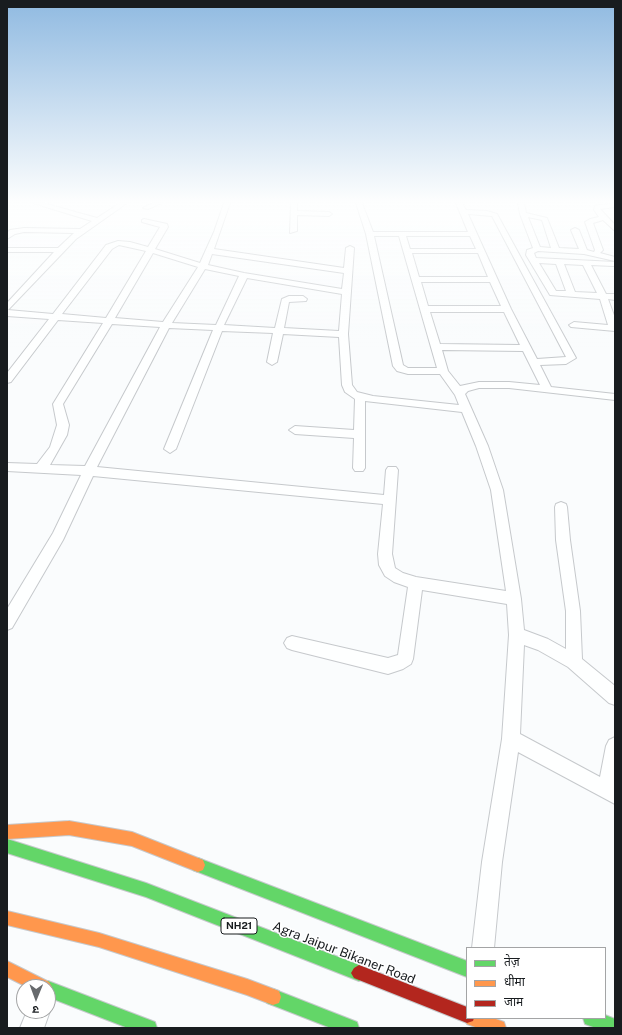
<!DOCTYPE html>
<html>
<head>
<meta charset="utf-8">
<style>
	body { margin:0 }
	#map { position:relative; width:622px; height:1035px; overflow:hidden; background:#fafcfd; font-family:"Public Sans","Noto Sans Devanagari",sans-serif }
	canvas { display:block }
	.frame { position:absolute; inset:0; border:8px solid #181c1f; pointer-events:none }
	.legend { position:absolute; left:466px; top:947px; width:140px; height:72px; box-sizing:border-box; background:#fff; border:1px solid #a3a4a5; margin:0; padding:5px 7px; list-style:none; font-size:12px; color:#181c1f }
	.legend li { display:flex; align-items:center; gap:8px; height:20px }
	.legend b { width:20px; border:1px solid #a3a4a5 }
	.north { position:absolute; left:16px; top:979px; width:40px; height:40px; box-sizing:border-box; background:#fff; border:1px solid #a3a4a5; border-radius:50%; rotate:181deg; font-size:11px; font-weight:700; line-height:16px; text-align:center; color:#181c1f }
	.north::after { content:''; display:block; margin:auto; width:14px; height:18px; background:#676a6d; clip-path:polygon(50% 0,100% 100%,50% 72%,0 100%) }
</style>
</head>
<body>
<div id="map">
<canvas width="622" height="1035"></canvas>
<div class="frame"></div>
<ul class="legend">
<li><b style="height:5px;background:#63d668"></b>तेज़</li>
<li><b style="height:5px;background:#ff974d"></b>धीमा</li>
<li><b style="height:5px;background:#b3261e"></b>जाम</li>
</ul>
<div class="north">उ</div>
</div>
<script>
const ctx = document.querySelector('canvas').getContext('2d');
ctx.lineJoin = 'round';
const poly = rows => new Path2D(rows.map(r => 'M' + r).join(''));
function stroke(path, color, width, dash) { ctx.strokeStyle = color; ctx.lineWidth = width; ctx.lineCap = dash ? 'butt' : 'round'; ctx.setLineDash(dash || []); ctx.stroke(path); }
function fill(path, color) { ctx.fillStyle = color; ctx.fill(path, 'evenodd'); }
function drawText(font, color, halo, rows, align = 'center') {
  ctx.font = font + ' "Public Sans",sans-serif'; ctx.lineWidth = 3; ctx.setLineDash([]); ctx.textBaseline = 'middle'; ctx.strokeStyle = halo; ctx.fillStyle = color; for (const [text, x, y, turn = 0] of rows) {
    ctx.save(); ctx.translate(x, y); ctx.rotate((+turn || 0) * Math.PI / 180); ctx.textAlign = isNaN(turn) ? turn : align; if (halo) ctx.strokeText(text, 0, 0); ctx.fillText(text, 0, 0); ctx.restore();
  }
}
const street = poly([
	[33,203,43,203,97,218,120,203,127,203,76,239,8,310,53,314,106,245,118,241,130,242,148,247,160,227,142,222,142,220,144,219,167,224,168,227,155,249,200,263,214,232,224,203,230,203,214,249,344,268,346,248,350,246,354,248,348,334,352,385,357,392,373,396,459,405,455,395,440,374,408,374,397,371,393,366,366,234,356,203,362,203,373,232,468,232,456,203,462,203,466,210,487,211,497,214,576,358,566,364,540,365,551,387,615,394,615,400,509,388,479,388,468,391,465,394,488,446,503,490,521,599,524,630,548,639,566,649,566,611,556,540,555,507,556,504,561,502,566,504,567,507,570,540,580,611,582,659,615,686,615,705,609,703,568,667,538,650,524,645,520,734,600,777,606,746,609,740,615,737,615,804,518,752,502,862,494,948,472,948,482,862,502,739,509,635,507,604,422,590,413,659,411,664,403,669,388,674,292,650,287,648,284,643,287,638,292,636,388,658,398,655,408,587,394,582,385,576,379,565,378,554,383,504,93,476,63,540,12,628,7,630,7,609,53,533,81,475,7,471,7,463,37,464,50,447,57,425,53,404,103,323,58,320,11,382,7,383,7,373,49,319,7,316,7,303,54,252,7,252,7,248,58,248,74,233,24,232,15,234,7,239,7,233,10,230,24,228,80,229,92,221,33,203],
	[468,214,492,216,566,357,537,359,511,309,468,214],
	[374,236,399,236,437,368,408,368,403,365,374,236],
	[406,236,470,236,476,249,410,249,406,236],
	[119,245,146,251,106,318,62,314,112,249,119,245],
	[153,253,198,267,163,322,115,318,153,253],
	[412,253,478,253,488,277,419,277,412,253],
	[212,254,344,273,342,289,244,273,208,265,212,254],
	[205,269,239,276,216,325,172,323,205,269],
	[247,278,342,294,339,331,284,328,289,302,306,301,307,299,303,296,289,296,282,299,275,328,224,325,247,278],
	[421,282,490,282,501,306,428,306,421,282],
	[430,312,504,312,520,345,440,344,430,312],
	[112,324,160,327,85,466,50,465,67,435,69,425,63,404,112,324],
	[169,328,213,330,164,449,170,453,176,449,222,331,273,333,267,362,272,365,277,362,283,334,339,337,342,385,345,392,355,399,354,430,295,426,289,430,295,434,354,438,353,468,355,471,363,471,365,468,365,401,462,412,476,446,491,490,506,591,416,577,403,573,395,568,392,554,398,470,396,467,388,467,386,470,384,495,97,467,169,328],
	[442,350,523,351,540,385,509,382,479,382,460,386,448,371,442,350],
	[153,203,161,203,148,209,143,208,153,203],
	[291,203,297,203,297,211,329,212,332,214,329,216,297,215,297,231,290,233,291,203],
	[518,203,524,203,526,213,547,218,559,248,579,249,571,230,575,228,579,230,587,250,594,252,595,250,585,222,590,219,599,217,594,210,595,206,615,203,615,207,600,209,615,225,615,231,603,220,593,223,603,250,600,253,615,257,615,261,584,254,538,251,534,253,536,258,615,262,615,266,613,266,591,265,606,294,615,294,615,300,608,299,615,318,615,331,571,327,569,325,574,322,608,325,600,299,550,295,526,255,527,250,533,248,520,214,518,203],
	[528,217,542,220,551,248,540,247,528,217],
	[539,263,556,264,566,291,556,291,539,263],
	[564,264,583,265,597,293,575,292,564,264],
	[48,1005,50,1011,44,1028,20,1028,27,1011,48,1011,48,1005]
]);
const fast = poly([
	[7,839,146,883,359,965,364,968,367,973,364,978,359,981,146,897,7,853,7,839],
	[198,858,467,961,467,977,193,870,191,865,193,860,198,858],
	[48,981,155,1022,157,1028,128,1028,48,997,48,987,41,987,43,984,48,981],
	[273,989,357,1022,359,1028,331,1028,267,1003,265,997,267,991,273,989],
	[605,1015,615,1019,615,1028,596,1028,585,1024,583,1018,605,1018,605,1015]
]);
const slow = poly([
	[69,821,132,832,203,860,205,865,203,870,198,872,132,846,69,835,7,839,7,825,69,821],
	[7,911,99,933,247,979,279,991,281,997,279,1003,273,1005,247,995,99,947,7,925,7,911],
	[7,961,49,982,52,987,49,992,48,993,48,987,27,987,7,977,7,961],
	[467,1013,467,1018,493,1018,504,1022,506,1028,478,1028,467,1024,465,1018,467,1013]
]);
const jam = poly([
	[359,965,467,1007,467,1018,474,1018,473,1021,467,1023,354,978,351,973,354,968,359,965]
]);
stroke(street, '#c6c9cc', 2);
stroke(fast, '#c6c9cc', 2);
stroke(slow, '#c6c9cc', 2);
stroke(jam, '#c6c9cc', 2);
fill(street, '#feffff');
fill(fast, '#63d668');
fill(slow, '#ff974d');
fill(jam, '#b3261e');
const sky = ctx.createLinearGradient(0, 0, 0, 348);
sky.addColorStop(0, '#90bae1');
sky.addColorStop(0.58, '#fdfefe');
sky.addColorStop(1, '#fdfefe00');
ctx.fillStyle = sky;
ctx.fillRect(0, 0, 622, 348);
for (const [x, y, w] of [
	[239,926,36]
]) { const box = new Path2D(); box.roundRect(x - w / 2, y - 8, w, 16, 3); ctx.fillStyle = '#fff'; ctx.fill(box); stroke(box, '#181c1f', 1); }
drawText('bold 10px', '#181c1f', null, [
	["NH21",239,926]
]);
drawText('13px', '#181c1f', '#fff', [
	["Agra Jaipur Bikaner Road",344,953,21]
]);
</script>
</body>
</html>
